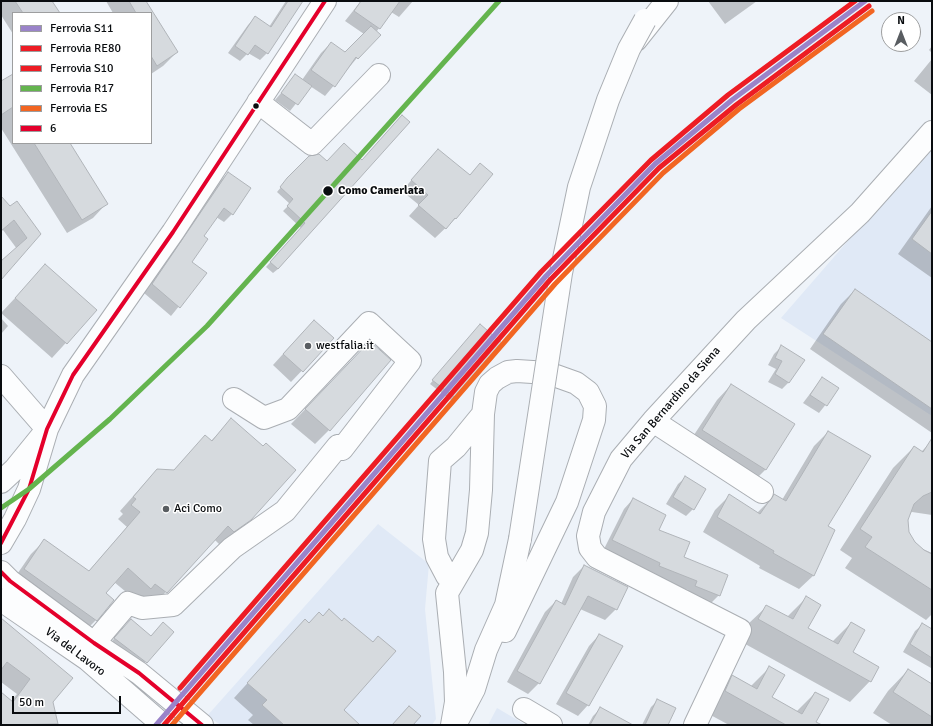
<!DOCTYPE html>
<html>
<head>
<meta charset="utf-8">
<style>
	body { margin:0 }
	#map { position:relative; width:933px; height:726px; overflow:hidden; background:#eef3f9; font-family:Signika,sans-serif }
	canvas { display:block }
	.frame { position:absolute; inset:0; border:2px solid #090c0f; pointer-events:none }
	.legend { position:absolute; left:12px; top:12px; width:140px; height:132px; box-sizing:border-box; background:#fff; border:1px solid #9d9e9f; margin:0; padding:5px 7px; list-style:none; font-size:12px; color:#090c0f }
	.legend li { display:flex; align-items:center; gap:8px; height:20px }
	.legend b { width:20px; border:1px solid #9d9e9f }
	.north { position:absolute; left:881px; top:12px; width:40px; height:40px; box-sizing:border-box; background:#fff; border:1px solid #9d9e9f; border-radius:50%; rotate:0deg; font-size:11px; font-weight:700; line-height:16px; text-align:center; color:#090c0f }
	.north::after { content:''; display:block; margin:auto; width:14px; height:18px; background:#595d61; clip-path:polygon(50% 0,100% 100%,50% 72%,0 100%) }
	.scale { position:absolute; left:12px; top:696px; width:109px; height:18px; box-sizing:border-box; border:2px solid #090c0f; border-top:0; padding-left:5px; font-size:12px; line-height:14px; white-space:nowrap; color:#090c0f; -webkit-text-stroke:3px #fff; paint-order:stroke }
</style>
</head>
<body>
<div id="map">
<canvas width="933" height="726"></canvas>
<div class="frame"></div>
<ul class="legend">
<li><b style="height:5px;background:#9a83c9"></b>Ferrovia S11</li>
<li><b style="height:5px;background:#ed1c24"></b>Ferrovia RE80</li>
<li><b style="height:5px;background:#ed1c24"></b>Ferrovia S10</li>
<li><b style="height:5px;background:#64b44e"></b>Ferrovia R17</li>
<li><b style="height:5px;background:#f26522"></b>Ferrovia ES</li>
<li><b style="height:5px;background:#e4002b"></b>6</li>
</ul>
<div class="north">N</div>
<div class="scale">50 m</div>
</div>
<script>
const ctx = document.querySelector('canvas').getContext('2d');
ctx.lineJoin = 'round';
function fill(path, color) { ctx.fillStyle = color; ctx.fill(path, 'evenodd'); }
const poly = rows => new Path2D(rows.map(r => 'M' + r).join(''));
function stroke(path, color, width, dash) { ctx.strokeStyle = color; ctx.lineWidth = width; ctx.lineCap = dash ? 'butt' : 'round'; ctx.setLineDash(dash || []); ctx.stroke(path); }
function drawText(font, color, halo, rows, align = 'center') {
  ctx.font = font + ' Signika,sans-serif'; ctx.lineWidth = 3; ctx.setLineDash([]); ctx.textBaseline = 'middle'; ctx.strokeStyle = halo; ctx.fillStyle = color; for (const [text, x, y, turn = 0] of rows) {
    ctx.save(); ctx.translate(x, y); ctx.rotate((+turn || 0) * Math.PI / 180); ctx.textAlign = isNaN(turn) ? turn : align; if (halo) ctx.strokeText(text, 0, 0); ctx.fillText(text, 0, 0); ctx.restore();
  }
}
fill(poly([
	[932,144,932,416,781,318],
	[378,524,429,564,425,609,436,719,432,725,221,725,207,716],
	[497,708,526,725,488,725]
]), '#e0e9f6');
fill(poly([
	[1,1,51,1,58,13,13,13,13,34,1,15],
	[106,1,145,1,177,52,163,66,151,74,151,13,113,13],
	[286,1,302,1,267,53,260,60,248,53,240,61,228,53,248,25,255,18,269,27],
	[361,1,413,1,399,17,391,12,357,58,325,96,310,86,290,111,275,100,296,76,302,80,321,53,331,43,345,54,364,34,345,21],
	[708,1,757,1,725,24],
	[932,46,932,53,929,50],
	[932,59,932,95,914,81],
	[13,75,13,143,69,143,107,203,93,218,67,233,1,128,1,82],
	[409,122,278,269,273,273,266,267,301,228,283,211,290,204,277,192,297,168,327,162,362,161],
	[429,160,469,176,480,164,456,218,435,238,409,216,419,205,402,191],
	[228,173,232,214,224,222,216,217,203,236,191,262,206,273,171,316,144,293,220,181],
	[1,197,9,207,40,234,1,279,1,261,17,249,3,230,1,231],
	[932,206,932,278,898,254],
	[45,266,95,311,52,358,1,313],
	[855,290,932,343,932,433,810,349,841,304],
	[1,318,8,326,1,334],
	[477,329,455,397,452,401,430,384],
	[303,332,333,338,291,382,273,365],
	[370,342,329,430,315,444,291,424],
	[781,347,789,382,782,389,768,382,776,369,768,365,774,354],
	[822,378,838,389,819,413,803,403],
	[731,385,766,469,751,484,688,444,717,400],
	[231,420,250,519,236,533,220,545,214,539,153,606,137,601,114,582,104,594,96,620,82,634,11,583,31,554,44,541,88,572,127,527,118,519,123,514,120,511,144,484,158,470,173,471,205,436,211,441],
	[828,432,827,527,814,575,799,589,759,568,760,566,703,532,715,510,729,496,757,513,774,496,782,500,814,446],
	[928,445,932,448,932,515,912,512,908,514,908,532,918,547,932,553,932,614,926,620,845,568,852,558,840,550,893,468,914,447,921,452],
	[686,477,693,509,686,516,666,504,678,484],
	[633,499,657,531,719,595,709,605,686,595,688,590,651,575,604,549,624,509],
	[584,566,616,609,605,620,580,609,539,683,528,694,507,682,545,612,556,601,561,604,573,577],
	[806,598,807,628,832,642,851,623,851,653,870,681,850,702,738,640,746,626,767,606,787,617],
	[1,620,52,701,57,723,55,725,1,725,1,694,11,701,17,694,1,682],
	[131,620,150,637,163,623,173,632,135,673,104,650],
	[305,620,342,710,359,725,254,725,248,720,253,715,234,698],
	[923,624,932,630,931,668,903,652,915,631],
	[599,635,588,705,578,716,556,704,589,646],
	[770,667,771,698,796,712,815,693,815,722,820,725,729,725,705,712,712,697,732,677,750,687],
	[908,670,932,685,932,725,892,725,873,713,888,691],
	[658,700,667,725,642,725,651,707],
	[600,709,629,725,588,725,593,716]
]), '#0003');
const building = poly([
	[15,1,52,1,60,13,23,13,15,1],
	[129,1,146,1,178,52,157,66,151,56,151,13,136,13,129,1],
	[288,1,303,1,268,54,255,45,248,55,235,46,255,16,271,27,288,1],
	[361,1,400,1,380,29,354,11,361,1],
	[371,26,381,35,358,59,356,57,335,87,311,70,331,42,345,52,371,26],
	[13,74,13,107,1,115,1,81,13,74],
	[295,74,312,86,298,105,281,93,295,74],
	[402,115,410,122,278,269,270,262,305,223,287,206,293,199,280,187,287,178,309,156,319,154,327,161,344,143,362,160,402,115],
	[34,143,70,143,108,204,82,220,34,143],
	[438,149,470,175,480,163,493,174,456,219,455,218,446,229,418,205,428,195,411,180,438,149],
	[228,172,251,188,233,215,224,208,204,236,208,239,192,262,207,273,180,308,152,284,228,172],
	[1,196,10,206,17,201,41,234,1,280,1,261,27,238,14,220,1,231,1,196],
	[932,211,932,254,912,239,932,211],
	[45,264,97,310,67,344,15,298,45,264],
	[855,289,932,342,932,409,823,334,855,289],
	[314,320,334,338,303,372,283,354,314,320],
	[480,324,503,344,456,398,432,380,480,324],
	[370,341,391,360,330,431,305,409,370,341],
	[781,345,805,360,789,383,775,374,782,361,775,358,781,345],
	[822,377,839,388,827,406,810,395,822,377],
	[731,384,795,424,766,470,702,430,731,384],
	[231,418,263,446,266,443,296,470,251,520,234,532,228,526,167,593,155,584,151,589,128,568,106,593,114,600,97,621,24,569,44,539,89,571,140,512,131,505,136,499,133,497,157,469,174,470,205,435,212,441,231,418],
	[828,431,871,456,828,526,835,530,814,576,773,553,774,551,717,517,729,494,760,514,774,494,786,501,828,431],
	[932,438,932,492,923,496,914,504,908,520,909,532,915,542,924,550,932,554,932,590,865,547,872,537,860,529,914,446,923,452,932,438],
	[685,476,706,489,694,510,673,497,685,476],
	[633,498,666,515,659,530,690,542,684,557,728,575,720,596,695,586,697,581,659,566,660,563,612,540,633,498],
	[584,565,628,587,617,610,588,596,540,684,517,671,556,600,565,605,584,565],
	[806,596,821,605,808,628,838,644,851,622,865,630,853,652,879,667,871,682,758,619,766,605,793,619,806,596],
	[329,609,342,621,344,618,373,642,378,636,396,651,344,710,360,725,284,725,262,705,267,700,247,683,305,619,309,623,319,612,323,616,329,609],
	[1,618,73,678,53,702,58,724,1,725,1,692,13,702,30,679,7,662,1,670,1,618],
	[131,619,151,636,163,622,174,632,147,663,114,638,131,619],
	[922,623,932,629,932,658,910,644,922,623],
	[599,634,623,646,589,706,566,693,599,634],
	[769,666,785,675,772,697,802,714,815,692,829,699,816,722,822,725,786,725,725,691,732,675,757,689,769,666],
	[908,669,932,684,932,717,893,692,908,669],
	[657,699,676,708,668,725,645,725,657,699],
	[409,706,421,716,413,725,392,725,409,706],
	[600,707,633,725,590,725,600,707]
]);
fill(building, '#d6dade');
stroke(building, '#b0b4b9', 1);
const minor = poly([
	[258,102,312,144,379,75],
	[1,376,47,429],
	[653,421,762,492],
	[1,482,15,469,41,437],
	[1,543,15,519,29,489,47,429,73,375,173,232,325,1],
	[447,576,437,557,434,539,440,461,456,447,483,414],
	[94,643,128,603,142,608,173,605,232,548,285,511,338,446,342,449,410,361,369,323,288,409,264,418,234,399],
	[524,709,551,725],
	[452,725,456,702,455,672,447,593,472,550,477,533,481,490,483,414,486,392,490,384,497,378,508,372,517,371,548,373,576,383,588,392,595,406,594,420,567,502,505,631],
	[695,725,740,630,597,557,590,548,588,536,594,512,621,459,653,421,746,320,860,213,932,132]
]);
const major = poly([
	[636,40,667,1],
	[1,572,10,581,94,643,139,673,202,725],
	[1,600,87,659,163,725],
	[455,725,474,689,486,650,506,605,520,539]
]);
stroke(minor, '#aaaeb3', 24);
stroke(major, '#aaaeb3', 24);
stroke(minor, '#fcfdfe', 22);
stroke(major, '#fcfdfe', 22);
const majorBridge = poly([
	[520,539,561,273,579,187,608,100,629,49,645,20]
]);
stroke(majorBridge, '#aaaeb3', 24, []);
stroke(majorBridge, '#fcfdfe', 22);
stroke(poly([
	[1,543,29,489,47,429,73,375,173,232,325,1],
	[1,572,10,581,94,643,139,673,202,725]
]), '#e4002b', 4);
stroke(poly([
	[156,725,546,276,655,164,732,100,865,1]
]), '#9a83c9', 5);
stroke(poly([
	[164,725,550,280,659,168,736,105,869,6]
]), '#ed1c24', 5);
stroke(poly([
	[180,688,541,272,651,160,728,95,855,1]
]), '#ed1c24', 5);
stroke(poly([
	[1,508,29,489,110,419,207,326,499,1]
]), '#64b44e', 5);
stroke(poly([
	[172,725,555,284,663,173,739,109,872,11]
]), '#f26522', 5);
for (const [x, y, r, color] of [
	[256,106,3.5,"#090c0f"],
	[328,191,5.5,"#090c0f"],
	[308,346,4,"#595d61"],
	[166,509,4,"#595d61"]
]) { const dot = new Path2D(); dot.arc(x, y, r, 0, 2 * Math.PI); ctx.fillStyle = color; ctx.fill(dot); stroke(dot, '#fff', 1.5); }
drawText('bold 12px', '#090c0f', '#fff', [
	["Como Camerlata",338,191]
], 'left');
drawText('12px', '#090c0f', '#fff', [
	["westfalia.it",316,346],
	["Aci Como",174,509]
], 'left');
drawText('12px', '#090c0f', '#fff', [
	["Via San Bernardino da Siena",671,403,-49],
	["Via del Lavoro",75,652,37]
]);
</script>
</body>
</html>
